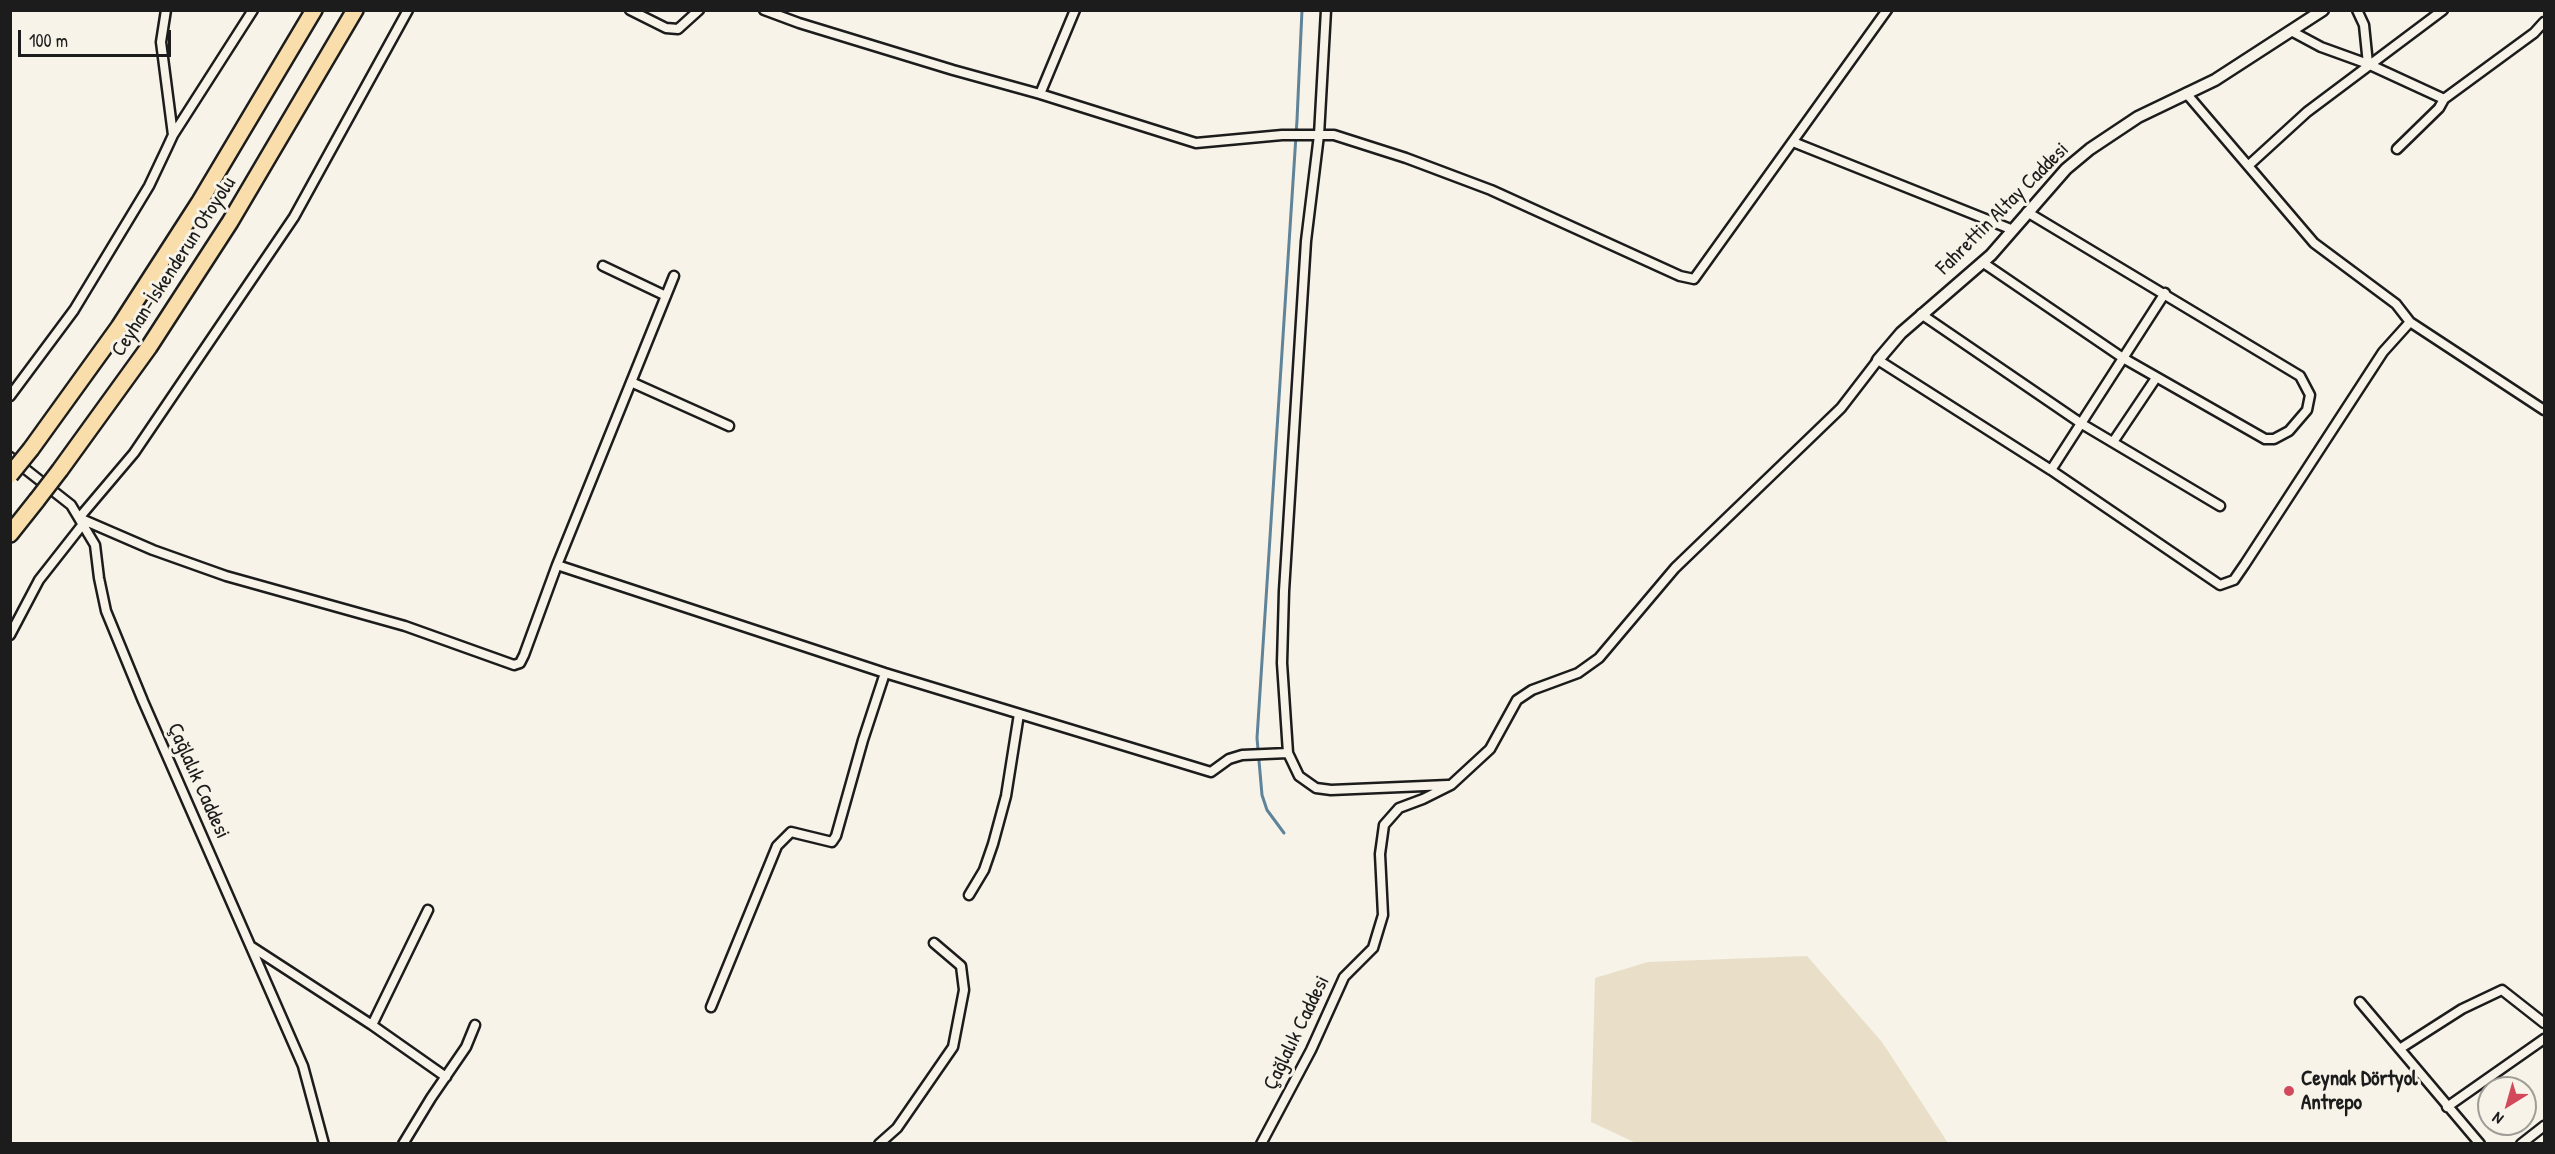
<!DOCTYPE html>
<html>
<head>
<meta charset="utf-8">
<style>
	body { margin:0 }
	#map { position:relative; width:2555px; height:1154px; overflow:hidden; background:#f7f3e8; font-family:"Patrick Hand",sans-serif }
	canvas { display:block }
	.frame { position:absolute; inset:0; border:12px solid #1c1c1c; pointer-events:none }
	.north { position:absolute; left:2477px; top:1076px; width:60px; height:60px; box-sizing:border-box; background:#f7f3e8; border:2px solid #9f9d96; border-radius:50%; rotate:217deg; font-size:16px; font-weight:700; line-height:24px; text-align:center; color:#1c1c1c }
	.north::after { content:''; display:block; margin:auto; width:21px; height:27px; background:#d1495b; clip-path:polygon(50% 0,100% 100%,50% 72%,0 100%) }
	.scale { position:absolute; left:18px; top:30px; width:153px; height:27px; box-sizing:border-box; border:3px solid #1c1c1c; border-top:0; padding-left:8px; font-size:18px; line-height:21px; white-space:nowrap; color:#1c1c1c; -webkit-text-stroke:4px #f7f3e8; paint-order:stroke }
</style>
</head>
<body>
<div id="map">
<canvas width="2555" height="1154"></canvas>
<div class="frame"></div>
<div class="north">N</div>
<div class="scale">100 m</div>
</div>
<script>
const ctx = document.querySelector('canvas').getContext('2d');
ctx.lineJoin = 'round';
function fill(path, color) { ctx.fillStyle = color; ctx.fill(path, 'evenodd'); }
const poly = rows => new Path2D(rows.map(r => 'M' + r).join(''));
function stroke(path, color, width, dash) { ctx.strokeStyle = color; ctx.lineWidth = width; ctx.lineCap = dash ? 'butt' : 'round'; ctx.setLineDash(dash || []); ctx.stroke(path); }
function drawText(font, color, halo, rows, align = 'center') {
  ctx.font = font + ' "Patrick Hand",sans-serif'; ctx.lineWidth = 6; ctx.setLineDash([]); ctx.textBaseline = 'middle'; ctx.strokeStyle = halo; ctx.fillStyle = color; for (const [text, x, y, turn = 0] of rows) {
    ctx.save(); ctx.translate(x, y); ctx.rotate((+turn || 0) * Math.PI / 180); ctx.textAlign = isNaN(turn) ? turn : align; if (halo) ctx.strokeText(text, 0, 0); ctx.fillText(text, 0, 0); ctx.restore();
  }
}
fill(poly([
	[1807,956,1882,1042,1948,1143,1636,1143,1591,1122,1595,978,1648,962]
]), '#e9dfc8');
stroke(poly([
	[1284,833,1267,810,1262,795,1257,738,1297,120,1302,10]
]), '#5f8399', 3);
const minor = poly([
	[408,10,294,217,134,453,79,518,153,550,226,576,405,626,514,665,520,663,524,655,557,565,674,276],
	[630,10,666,28,678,29,699,10],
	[764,10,799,23,953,70,1040,94,1196,143,1282,135,1334,135,1406,158,1491,190,1680,276,1694,279,1887,10],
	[2357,10,2364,25,2368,64],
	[2293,32,2321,47,2368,64,2444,99],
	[2186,93,2314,243,2396,304,2410,322,2544,410],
	[1040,94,1075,10],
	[173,135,253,10],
	[1793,142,2013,230],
	[2397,149,2439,108,2444,99,2534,33,2544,22],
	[2249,165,2307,112,2443,10],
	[1982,262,2123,358,2265,439,2274,439,2289,431,2307,410,2310,395,2300,376,2027,212],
	[603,266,666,296],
	[1921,314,2082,424,2220,506],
	[631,382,729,426],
	[10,396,74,310,149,186,167,148,173,135,161,42,166,10],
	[2113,442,2156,378],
	[10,457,71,505,95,545,99,578,106,611,143,701,303,1066,324,1144],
	[2051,470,2165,293],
	[557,565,885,673,1211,772,1229,759,1242,755,1288,753,1299,776,1316,788,1331,790,1448,785],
	[10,635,39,580,83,524],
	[1288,753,1282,663,1284,591,1306,241,1319,135,1326,10],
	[969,895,984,870,993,844,1006,796,1019,714],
	[252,947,372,1025,446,1077],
	[2360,1002,2480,1144],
	[711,1007,777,846,791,832,832,842,836,836,863,740,885,673],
	[372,1025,428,910],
	[2401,1048,2462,1009,2502,990,2544,1023],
	[2447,1107,2544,1039],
	[403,1144,431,1098,466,1047,475,1025],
	[879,1144,897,1128,953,1047,964,990,961,966,934,943],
	[1261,1144,1311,1050,1344,977,1373,948,1383,915,1380,854,1384,825,1399,808,1423,799,1451,785,1490,749,1517,700,1532,690,1578,673,1599,658,1675,568,1841,408,1878,360,2051,470,2220,585,2234,580,2245,564,2383,352,2410,322],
	[2521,1144,2544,1126]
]);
const tertiary = poly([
	[1878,360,1901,333,1991,255,2066,169,2090,149,2138,117,2215,80,2323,10]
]);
const motorway = poly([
	[31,449,119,327,199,203,314,10],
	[60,470,149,347,230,222,355,10],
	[10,534,37,500]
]);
stroke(minor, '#1c1c1c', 13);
stroke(tertiary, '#1c1c1c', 15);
stroke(motorway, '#1c1c1c', 20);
stroke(minor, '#f7f3e8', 8);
stroke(tertiary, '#f7f3e8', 10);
stroke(motorway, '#f9deab', 15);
const motorwayBridge = poly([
	[10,475,31,449],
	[37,500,60,470]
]);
stroke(motorwayBridge, '#1c1c1c', 20, []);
stroke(motorwayBridge, '#f9deab', 15);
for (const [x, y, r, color] of [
	[2289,1091,6,"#d1495b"]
]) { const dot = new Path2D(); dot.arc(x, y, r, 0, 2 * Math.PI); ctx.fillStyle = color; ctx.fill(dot); stroke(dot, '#f7f3e8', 2); }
drawText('21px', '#1c1c1c', '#f7f3e8', [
	["Fahrettin Altay Caddesi",2003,209,-45],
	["Ceyhan-İskenderun Otoyolu",174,267,-57],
	["Çağlalık Caddesi",198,781,66],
	["Çağlalık Caddesi",1297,1033,-64]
]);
drawText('bold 21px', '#1c1c1c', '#f7f3e8', [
	["Ceynak Dörtyol",2301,1079],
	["Antrepo",2301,1103]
], 'left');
</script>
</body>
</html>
